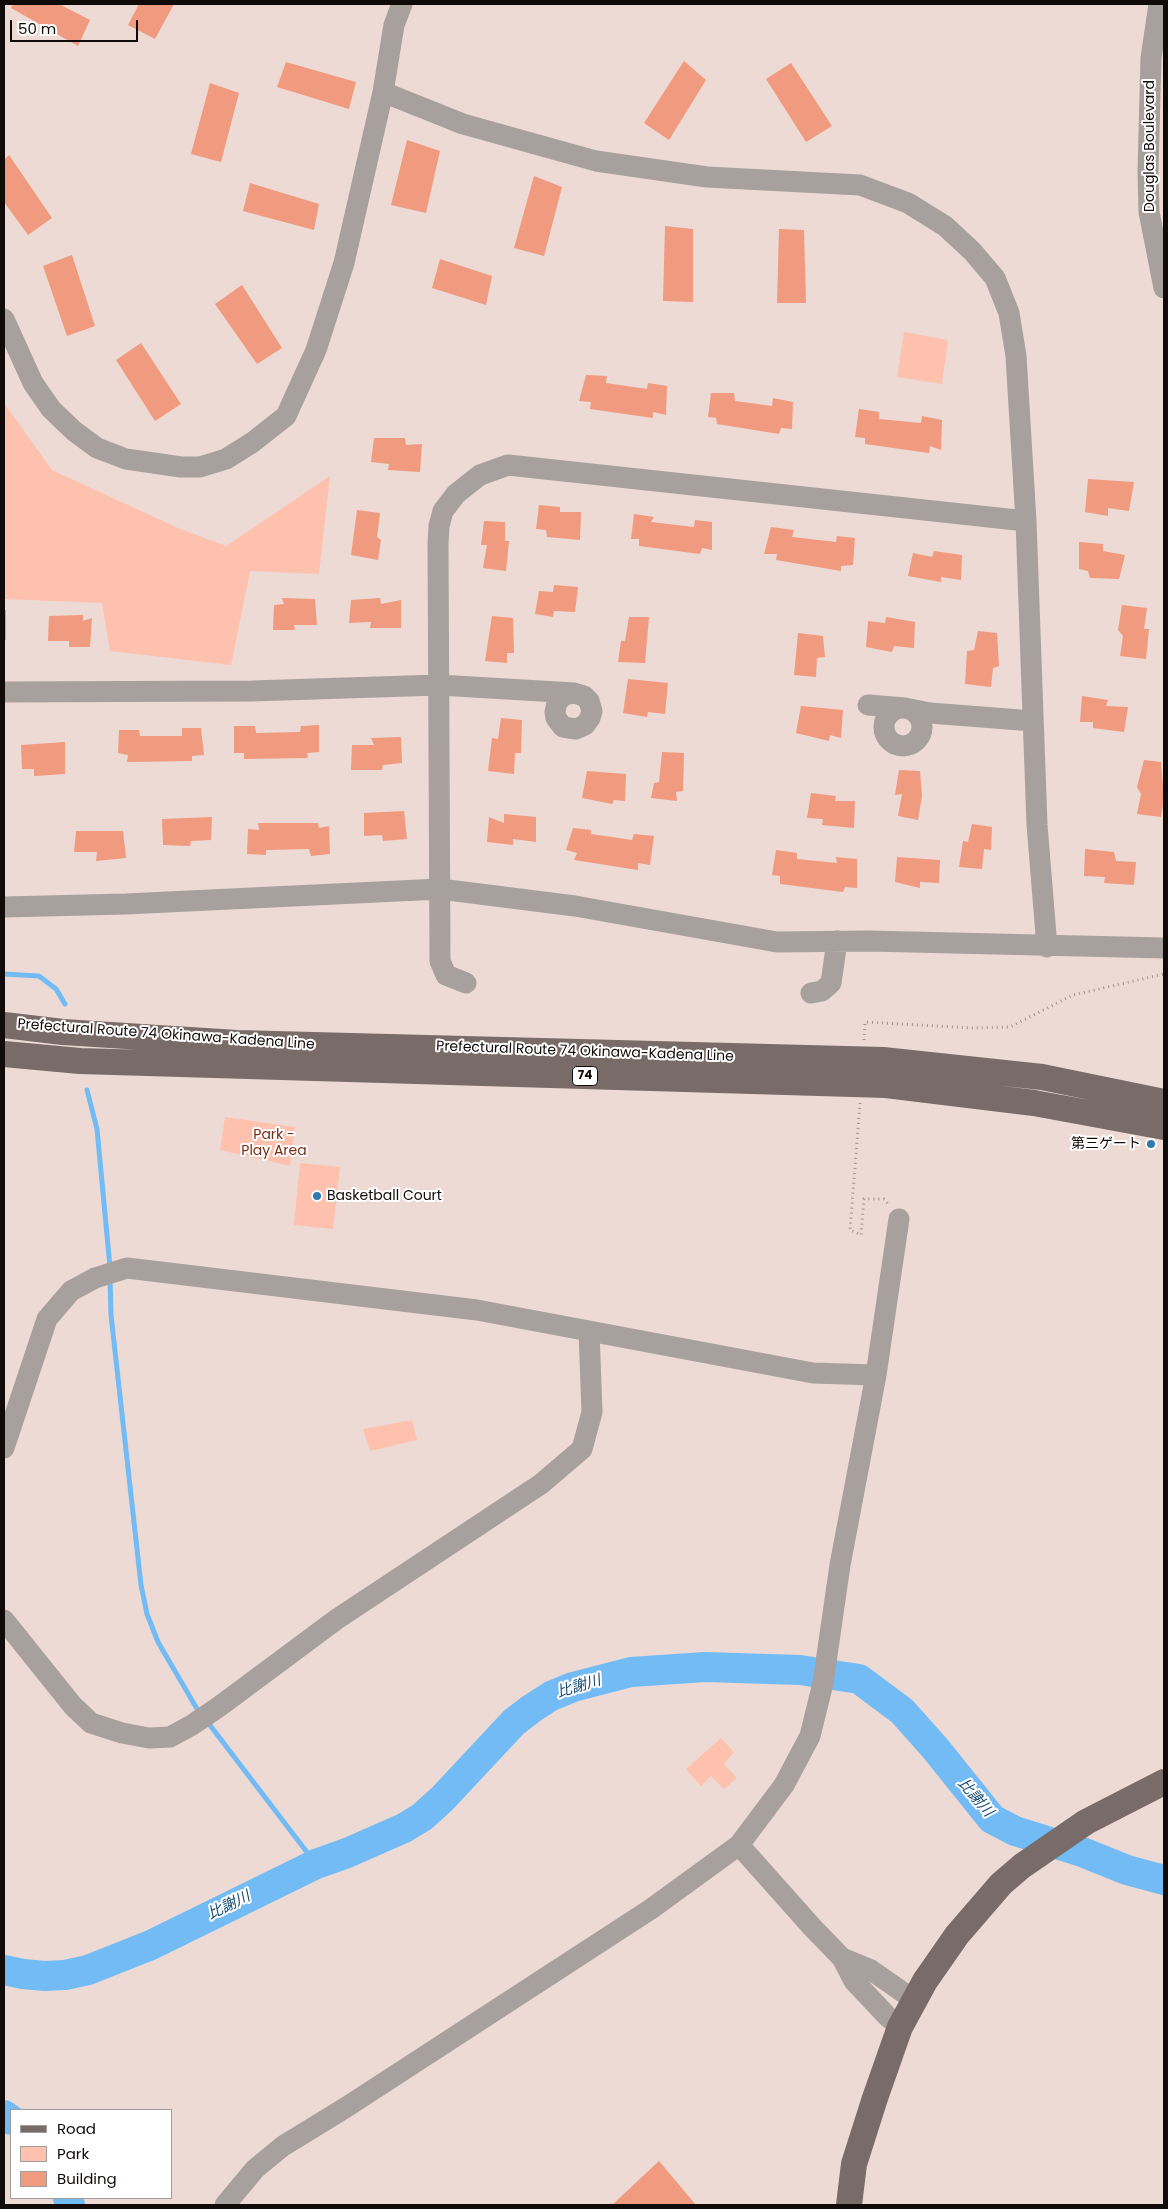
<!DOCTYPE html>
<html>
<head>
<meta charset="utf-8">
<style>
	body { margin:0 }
	#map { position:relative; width:1168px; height:2209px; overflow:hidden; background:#eddad4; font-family:Poppins,sans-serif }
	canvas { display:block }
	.frame { position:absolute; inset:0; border:5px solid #100a09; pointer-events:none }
	.legend { position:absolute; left:10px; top:2109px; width:162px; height:90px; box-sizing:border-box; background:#fff; border:1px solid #9f9d9d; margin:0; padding:6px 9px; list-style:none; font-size:15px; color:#100a09 }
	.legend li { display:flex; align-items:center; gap:10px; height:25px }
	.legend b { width:25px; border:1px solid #9f9d9d }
	.scale { position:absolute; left:10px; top:20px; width:128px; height:22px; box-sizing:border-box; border:2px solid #100a09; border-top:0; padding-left:6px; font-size:15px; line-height:18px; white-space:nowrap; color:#100a09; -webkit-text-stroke:4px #fff; paint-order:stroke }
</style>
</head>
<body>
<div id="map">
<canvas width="1168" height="2209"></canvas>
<div class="frame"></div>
<ul class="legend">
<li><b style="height:6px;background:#796b67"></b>Road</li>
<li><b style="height:14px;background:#fdc1ae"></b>Park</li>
<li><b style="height:14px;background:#f09a7f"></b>Building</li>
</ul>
<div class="scale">50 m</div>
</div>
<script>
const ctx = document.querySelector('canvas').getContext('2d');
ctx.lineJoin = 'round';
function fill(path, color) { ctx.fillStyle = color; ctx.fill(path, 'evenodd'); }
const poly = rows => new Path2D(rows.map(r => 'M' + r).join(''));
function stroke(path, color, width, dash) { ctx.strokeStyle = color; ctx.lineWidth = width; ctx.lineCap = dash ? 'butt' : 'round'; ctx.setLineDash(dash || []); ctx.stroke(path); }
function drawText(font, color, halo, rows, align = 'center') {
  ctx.font = font + ' Poppins,"Noto Sans JP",sans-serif'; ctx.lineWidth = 4; ctx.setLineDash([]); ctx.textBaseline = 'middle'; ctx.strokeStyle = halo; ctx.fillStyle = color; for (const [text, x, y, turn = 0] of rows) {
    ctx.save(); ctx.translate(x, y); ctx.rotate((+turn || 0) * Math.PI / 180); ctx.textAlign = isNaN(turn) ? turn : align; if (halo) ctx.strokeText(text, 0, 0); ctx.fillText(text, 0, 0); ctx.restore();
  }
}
fill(poly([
	[904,332,948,340,942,384,897,377],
	[4,403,52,470,178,528,226,546,330,476,319,574,250,571,231,665,110,651,102,603,4,599],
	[225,1117,295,1127,290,1166,220,1150],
	[300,1163,340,1167,333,1229,294,1225],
	[412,1420,417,1440,370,1451,363,1429],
	[721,1738,734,1752,724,1764,737,1778,724,1789,711,1776,701,1786,686,1769]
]), '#fdc1ae');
stroke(poly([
	[4,974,39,976,56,989,65,1004],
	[87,1090,97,1129,110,1267],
	[110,1278,111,1315,141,1585,147,1614,158,1642,200,1714],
	[206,1720,316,1864]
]), '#73bbf5', 5);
stroke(poly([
	[4,1970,23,1974,45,1976,65,1975,88,1970,151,1945,316,1864,347,1853,404,1828,422,1817,442,1799,514,1722,531,1709,551,1696,573,1687,631,1672,705,1667,800,1670,859,1679,902,1711,935,1748,992,1819,1015,1831,1082,1852,1127,1870,1164,1880],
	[4,2115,11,2120],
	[68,2198,70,2205]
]), '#73bbf5', 30);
fill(poly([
	[13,4,59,4,90,20,78,46,11,8],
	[139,4,174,4,155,39,128,25],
	[684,61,706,80,669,140,644,123],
	[286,62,356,82,349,109,277,87],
	[791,63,832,126,806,142,766,79],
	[210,83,239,93,221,162,191,154],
	[407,140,440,151,426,213,391,205],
	[9,155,52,218,28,235,4,202,4,160],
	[534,176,562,187,544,256,514,248],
	[250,183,319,204,314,230,243,211],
	[665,226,693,229,693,302,663,301],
	[779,229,804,230,806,303,777,303],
	[72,255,95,326,67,336,43,266],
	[440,259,492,276,486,305,432,288],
	[242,285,282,348,257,364,215,304],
	[141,343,181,404,155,421,116,360],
	[586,375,607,376,606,383,647,389,648,383,667,386,666,415,653,412,653,418,590,409,591,402,579,401],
	[711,393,734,393,735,401,772,406,773,398,793,402,792,429,781,428,779,434,717,424,716,418,708,417],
	[859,409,879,412,879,419,921,423,922,416,942,420,941,450,930,446,929,453,865,444,865,438,855,437],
	[374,438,405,438,406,445,422,444,420,472,388,470,389,464,371,462],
	[1088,479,1134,482,1129,511,1108,508,1108,516,1085,512],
	[539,505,560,507,560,512,581,512,580,540,547,537,546,530,536,529],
	[357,510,380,513,377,537,381,540,378,560,351,555],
	[634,514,654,517,651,522,694,527,695,520,712,522,712,550,702,548,700,554,639,546,639,539,631,539],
	[484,521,505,522,505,541,509,541,506,571,483,568,487,545,481,545],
	[771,527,794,530,792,537,836,542,837,536,855,538,853,565,841,566,841,571,776,560,777,554,764,554],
	[1079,542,1103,544,1103,551,1125,555,1119,579,1090,578,1088,571,1079,569],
	[934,551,962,555,961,580,941,577,941,582,908,576,913,553,932,557],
	[554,585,578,587,575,612,554,611,553,617,535,614,539,591,553,592],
	[282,598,315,599,317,625,294,625,295,630,273,630,274,605,284,604],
	[380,598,381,604,401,600,401,628,370,628,371,622,349,623,351,600],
	[1122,605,1147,608,1144,629,1149,629,1146,659,1120,656,1123,636,1118,630],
	[4,610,6,610,6,640,4,639],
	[83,615,83,621,92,618,90,647,69,647,69,641,48,641,49,616],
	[492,616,513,618,514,653,507,653,507,663,485,661],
	[629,617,649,617,645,663,618,662,621,641,625,641],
	[886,617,915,622,914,648,894,646,892,652,866,647,868,621,885,623],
	[978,631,997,633,999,666,993,668,991,687,965,684,967,651,974,650],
	[798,633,823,636,825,657,817,658,816,677,794,675],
	[628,679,668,683,665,714,648,712,647,717,623,713],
	[1082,696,1108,700,1106,706,1128,707,1124,732,1093,728,1093,722,1080,722],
	[801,706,843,710,841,738,830,735,829,741,796,733],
	[501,718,522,720,521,753,515,753,514,774,488,771,492,738,498,739],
	[319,725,319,752,307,753,308,758,244,759,244,753,234,753,234,726,255,726,256,733,300,732,301,726],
	[182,728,201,728,204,755,192,756,192,761,127,762,128,755,118,753,119,730,139,730,140,736,182,736],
	[401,737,402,763,383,765,382,770,351,770,352,745,374,745,371,738],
	[65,742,65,774,34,776,34,769,22,769,21,745],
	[662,752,684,753,683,791,676,792,677,801,651,798,654,783,659,782],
	[1144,760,1161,762,1164,798,1161,817,1137,814,1141,794,1137,787],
	[899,770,920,771,922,796,918,820,898,816,902,794,895,795],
	[587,771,626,774,625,801,614,800,612,804,582,798],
	[811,793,836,796,835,801,855,801,854,828,822,825,823,819,807,818],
	[404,811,407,839,383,841,382,835,364,836,364,813],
	[504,814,536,817,536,842,513,839,513,845,487,842,489,817,504,823],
	[212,817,211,840,191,841,190,846,163,845,162,819],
	[258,823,318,823,319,828,329,826,330,854,311,856,309,849,266,850,266,855,247,854,248,829,259,830],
	[972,824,992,827,991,850,984,849,982,869,959,867,963,841,968,842],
	[573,828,591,830,591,834,632,840,634,834,654,836,650,865,638,863,638,870,574,860,577,853,566,850],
	[76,831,123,831,126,858,96,861,97,852,74,852],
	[1085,849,1114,852,1116,861,1136,862,1134,885,1104,883,1105,877,1084,876],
	[776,850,797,853,797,859,837,863,836,857,857,859,857,888,845,887,843,892,780,884,780,876,772,875],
	[897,857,940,860,939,883,920,882,920,888,895,882],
	[659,2161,696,2205,612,2205]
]), '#f09a7f');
stroke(poly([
	[864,1040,865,1022,973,1028,1010,1027,1073,995,1164,974],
	[860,1103,850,1230,861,1235,864,1199,884,1199,888,1204]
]), '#a1938f', 3, [1, 4]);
stroke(poly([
	[1159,4,1151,58,1148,171,1149,212,1164,288],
	[383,92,463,124,596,161,707,177,860,185,908,203,945,226,972,251,995,278,1009,313,1016,356,1026,521,1037,825,1047,947],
	[4,319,33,383,51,409,74,431,97,448,126,459,181,467,200,467,226,459,253,442,286,416,316,350,344,263,383,92,394,25,402,4],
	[4,692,252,691,439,685,574,693,584,696,589,701,592,711,590,718,585,725,576,729,563,727,556,718,555,712,557,702,564,695,574,693],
	[868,705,905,708,930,713,1033,721],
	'884 727a19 19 0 1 1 38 0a19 19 0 1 1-38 0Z',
	[4,907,126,904,440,889,575,906,777,942,869,941,1164,948],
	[466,983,446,975,440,961,438,544,439,526,443,511,456,494,480,475,508,465,1026,521],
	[811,993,822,991,831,983,837,941],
	[4,1448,47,1319,71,1291,95,1278,127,1268,477,1310,813,1373,876,1375],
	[4,1620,73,1706,91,1723,122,1733,149,1738,170,1737,192,1725,220,1706,337,1619,541,1484,582,1449,592,1412,589,1331],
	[739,1845,812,1927,842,1958,854,1981,887,2016,900,2027],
	[842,1958,871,1970,914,2000],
	[225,2205,255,2169,283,2146,345,2108,651,1909,739,1845,784,1785,810,1736,823,1683,840,1565,876,1375,899,1219]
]), '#a8a09d', 21);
stroke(poly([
	[4,1025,63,1032,237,1043,883,1060,1042,1077,1164,1102],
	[4,1054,80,1061,886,1085,1034,1103,1164,1127],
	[849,2205,854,2164,875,2098,900,2027,925,1981,957,1935,1001,1884,1022,1866,1086,1822,1164,1782]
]), '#796b67', 26);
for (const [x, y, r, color] of [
	[1151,1144,5,"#3379ae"],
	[317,1196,5,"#3379ae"]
]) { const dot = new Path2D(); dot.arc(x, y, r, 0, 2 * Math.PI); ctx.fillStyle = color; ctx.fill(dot); stroke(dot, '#fff', 2); }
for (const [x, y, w] of [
	[585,1076,25]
]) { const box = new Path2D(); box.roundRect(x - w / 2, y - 9.5, w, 19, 4); ctx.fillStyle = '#fff'; ctx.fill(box); stroke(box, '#100a09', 1); }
drawText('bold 12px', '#100a09', null, [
	["74",585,1076]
]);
drawText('14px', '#100a09', '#fff', [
	["Douglas Boulevard",1150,146,-90],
	["Prefectural Route 74 Okinawa-Kadena Line",166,1035,4],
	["Prefectural Route 74 Okinawa-Kadena Line",585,1052,2]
]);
drawText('14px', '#792d13', '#fff', [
	["Park -",274,1135],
	["Play Area",274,1151]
]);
drawText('14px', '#100a09', '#fff', [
	["第三ゲート",1141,1144],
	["Basketball Court",327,1196,"left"]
], 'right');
drawText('italic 15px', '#14496f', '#fff', [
	["比謝川",579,1687,-17],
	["比謝川",975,1798,49],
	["比謝川",229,1906,-26]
]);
</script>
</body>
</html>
